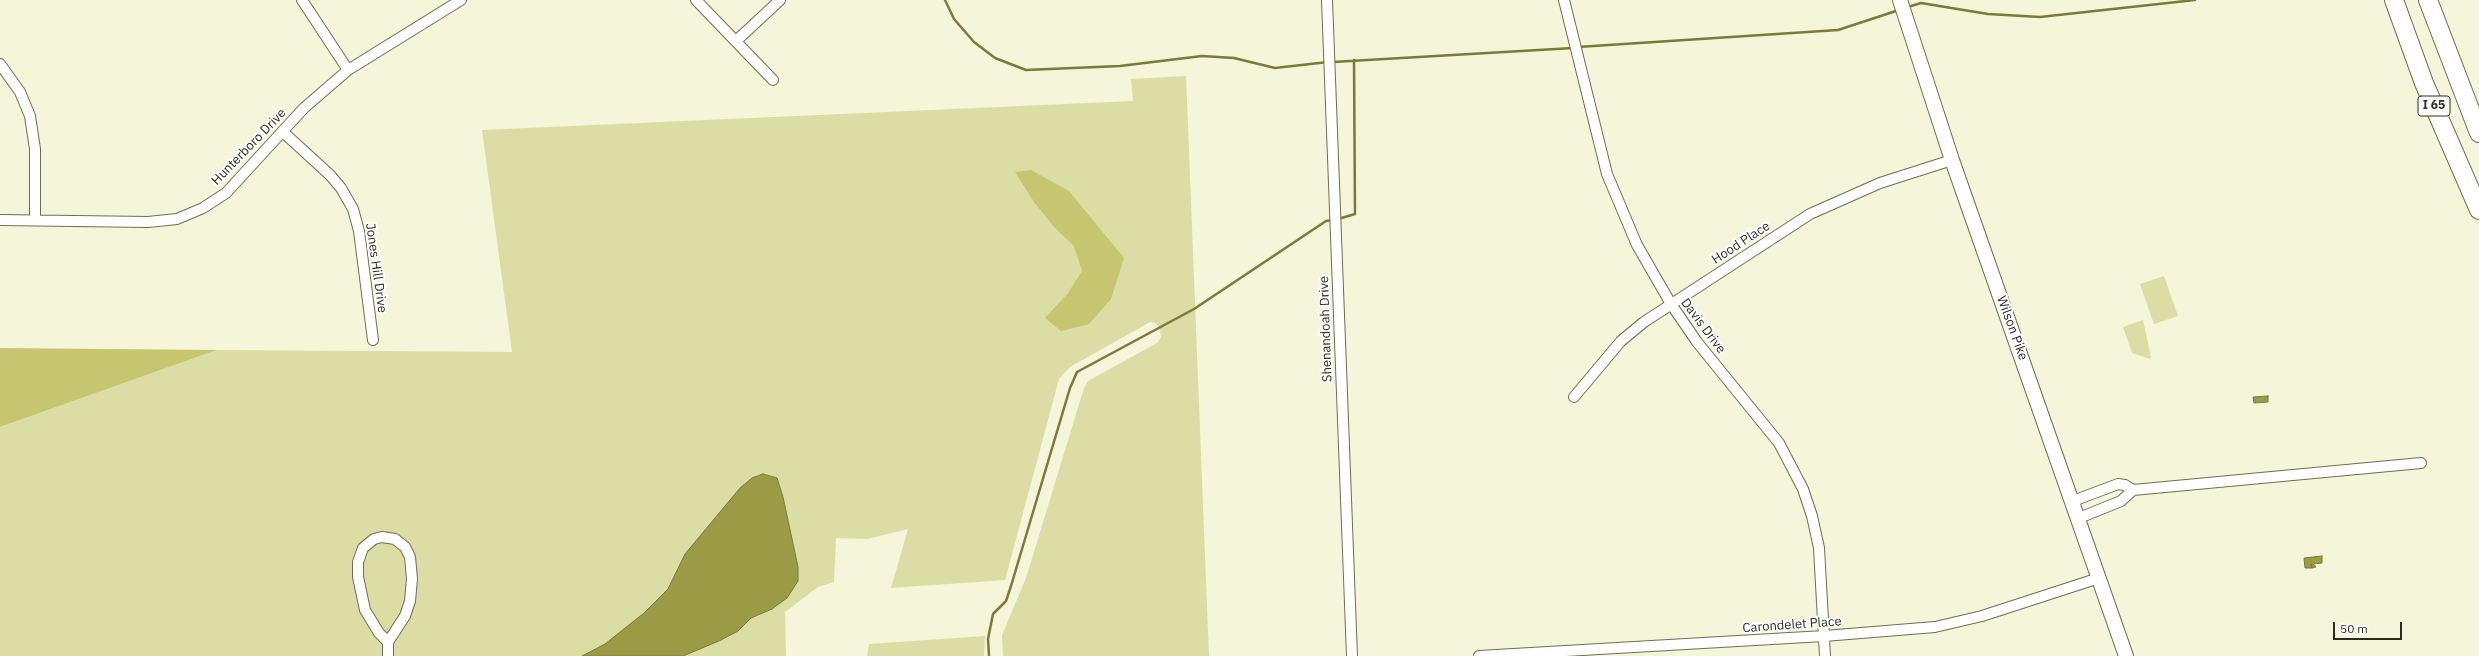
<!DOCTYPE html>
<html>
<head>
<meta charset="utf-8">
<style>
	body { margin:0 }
	#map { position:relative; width:2479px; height:656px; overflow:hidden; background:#f4f5d9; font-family:"IBM Plex Sans",sans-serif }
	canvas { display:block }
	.scale { position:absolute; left:2333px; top:622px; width:69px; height:18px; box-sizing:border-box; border:2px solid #2b2c21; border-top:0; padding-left:5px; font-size:12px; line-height:14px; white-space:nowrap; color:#2b2c21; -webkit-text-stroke:3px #fff; paint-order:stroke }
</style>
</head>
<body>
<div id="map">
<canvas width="2479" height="656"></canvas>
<div class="scale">50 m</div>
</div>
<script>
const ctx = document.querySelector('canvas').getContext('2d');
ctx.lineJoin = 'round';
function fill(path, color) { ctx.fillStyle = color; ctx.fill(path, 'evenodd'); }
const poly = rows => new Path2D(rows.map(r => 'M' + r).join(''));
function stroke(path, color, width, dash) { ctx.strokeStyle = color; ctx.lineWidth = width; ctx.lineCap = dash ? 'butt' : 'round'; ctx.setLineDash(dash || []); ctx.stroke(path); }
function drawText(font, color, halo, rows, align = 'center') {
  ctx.font = font + ' "IBM Plex Sans",sans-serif'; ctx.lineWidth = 4; ctx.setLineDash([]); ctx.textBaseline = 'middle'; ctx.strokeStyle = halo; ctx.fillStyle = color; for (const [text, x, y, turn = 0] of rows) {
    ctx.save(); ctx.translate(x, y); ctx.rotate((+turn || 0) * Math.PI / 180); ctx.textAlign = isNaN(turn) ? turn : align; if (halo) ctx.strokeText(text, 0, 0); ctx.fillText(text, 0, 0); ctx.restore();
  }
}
fill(poly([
	[1186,76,1209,656,1003,656,1002,635,1026,578,1084,388,1088,381,1157,343,1161,337,1160,331,1156,323,1150,322,1070,367,1059,379,1005,580,891,588,908,529,867,539,836,538,834,582,818,587,785,612,786,656,0,656,0,427,217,350,512,352,482,130,1133,101,1131,79],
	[2164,276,2178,316,2154,324,2140,284],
	[2143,320,2151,357,2150,359,2132,353,2123,327],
	[985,636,984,656,867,656,869,644]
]), '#dbdda5');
fill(poly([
	[1031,170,1069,191,1124,258,1111,299,1089,324,1061,331,1045,318,1068,293,1082,271,1074,246,1054,227,1034,202,1015,172],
	[0,348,217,350,0,427]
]), '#c6c670');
const water = poly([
	[2268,396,2268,402,2254,403,2253,397,2268,396],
	[763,474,777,478,783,497,798,567,798,581,787,598,772,609,751,618,738,631,719,641,683,656,582,656,605,644,644,613,668,589,685,554,740,488,752,478,763,474],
	[2322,556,2322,563,2313,564,2316,567,2312,568,2311,564,2312,568,2305,568,2304,558,2322,556]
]);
fill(water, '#9c9b45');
stroke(water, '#7a7a3a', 1);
stroke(poly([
	[945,0,954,19,974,42,995,58,1026,70,1120,66,1202,56,1234,58,1275,68,1328,62],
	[1908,7,1921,3,1988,14,2040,17,2195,0],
	[1578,47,1838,30,1899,10],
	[1333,62,1573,48],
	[1338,219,1355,214,1354,60],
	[989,656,988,639,993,614,1006,601,1011,586,1070,388,1077,372,1194,309,1326,221,1333,220]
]), '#7a7a3a', 2.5);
const street = poly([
	[302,0,348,70],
	[696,0,773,80],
	[1327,0,1352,656],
	[1564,0,1607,174,1637,245,1671,304,1697,342,1779,443,1803,489,1812,516,1819,548,1825,656],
	[736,41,780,0],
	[0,64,20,92,30,116,35,149,35,220],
	[283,132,330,175,341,188,353,209,359,231,373,340],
	[0,220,148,222,177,219,203,208,226,193,304,108,348,70,461,0],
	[1574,397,1621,341,1644,322,1810,214,1880,183,1952,160],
	[2133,490,2421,463],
	[2073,501,2118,484,2125,485,2133,490,2121,501,2079,518],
	[388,642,405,616,410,601,412,579,410,557,405,547,395,539,382,537,374,539,363,548,358,562,358,577,365,610,379,633,388,642,388,656],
	[1479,656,1824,636,1935,627,1982,616,2099,578]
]);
const secondary = poly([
	[1900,0,1952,160,2126,656]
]);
const highway = poly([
	[2394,0,2424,83,2479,210],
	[2428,0,2479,133]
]);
stroke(street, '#6d6e55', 12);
stroke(secondary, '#6d6e55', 16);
stroke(highway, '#6d6e55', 20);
stroke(street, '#fff', 10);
stroke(secondary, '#fff', 14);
stroke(highway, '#fff', 18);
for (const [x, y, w] of [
	[2434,106,32]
]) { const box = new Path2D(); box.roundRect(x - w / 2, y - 10, w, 20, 3); ctx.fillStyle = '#fff'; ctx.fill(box); stroke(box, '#2b2c21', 1); }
drawText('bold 12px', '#2b2c21', null, [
	["I 65",2434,106]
]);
drawText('13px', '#2b2c21', '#fff', [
	["Hunterboro Drive",249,147,-46],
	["Hood Place",1741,243,-33],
	["Jones Hill Drive",376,268,82],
	["Davis Drive",1703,326,53],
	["Wilson Pike",2012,328,70],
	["Shenandoah Drive",1326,329,-92],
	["Carondelet Place",1792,625,-4]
]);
</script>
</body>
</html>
